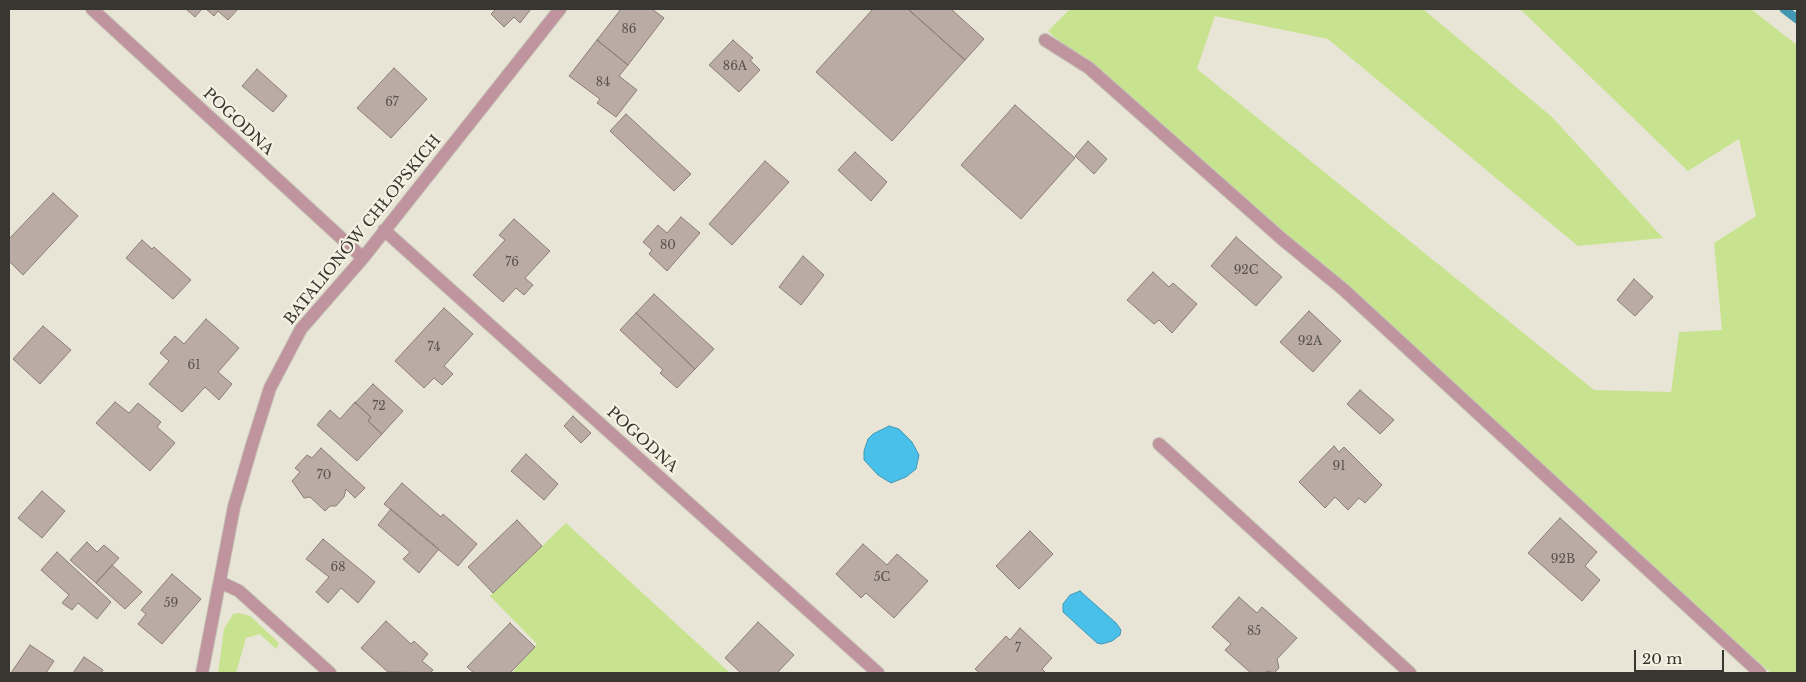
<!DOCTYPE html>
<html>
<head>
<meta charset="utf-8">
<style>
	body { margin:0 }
	#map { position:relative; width:1806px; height:682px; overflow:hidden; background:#e9e5d6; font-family:"Libre Baskerville",serif }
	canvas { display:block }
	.frame { position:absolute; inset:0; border:10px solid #373630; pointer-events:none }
	.scale { position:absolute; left:1634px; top:650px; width:90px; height:22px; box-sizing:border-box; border:2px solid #373630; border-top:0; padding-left:6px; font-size:15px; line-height:18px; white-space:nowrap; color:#373630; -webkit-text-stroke:4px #f6f2e3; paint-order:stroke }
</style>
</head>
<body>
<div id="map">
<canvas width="1806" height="682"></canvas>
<div class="frame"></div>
<div class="scale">20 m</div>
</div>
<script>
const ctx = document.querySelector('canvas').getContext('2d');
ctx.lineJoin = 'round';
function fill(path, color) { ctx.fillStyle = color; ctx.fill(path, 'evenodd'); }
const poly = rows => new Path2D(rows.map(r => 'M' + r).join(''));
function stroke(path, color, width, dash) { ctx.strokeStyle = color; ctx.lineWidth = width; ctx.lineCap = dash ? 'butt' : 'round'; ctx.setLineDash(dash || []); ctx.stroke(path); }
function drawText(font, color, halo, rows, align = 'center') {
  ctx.font = font + ' "Libre Baskerville",serif'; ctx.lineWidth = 4.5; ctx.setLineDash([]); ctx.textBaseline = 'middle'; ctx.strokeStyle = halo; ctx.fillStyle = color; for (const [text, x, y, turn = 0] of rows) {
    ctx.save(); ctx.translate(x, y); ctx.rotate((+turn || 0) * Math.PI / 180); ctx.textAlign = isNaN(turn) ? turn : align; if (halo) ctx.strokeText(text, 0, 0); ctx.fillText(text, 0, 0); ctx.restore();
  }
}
fill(poly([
	[1070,9,1423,9,1552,117,1663,238,1578,246,1328,39,1215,16,1197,69,1594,390,1671,392,1679,332,1722,330,1714,243,1756,216,1739,139,1688,171,1520,9,1751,9,1797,45,1797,673,1771,673,1048,31],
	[566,523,730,673,512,673,537,644,490,596],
	[239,613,250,616,279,643,276,649,260,634,246,638,236,673,218,673,224,629,233,614]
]), '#c8e390');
const water = poly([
	[889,426,899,429,912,442,919,455,916,469,906,477,891,483,878,475,864,460,864,451,868,439,873,434,889,426],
	[1080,591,1116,623,1121,630,1120,635,1112,641,1102,644,1097,643,1063,612,1063,604,1070,595,1080,591]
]);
fill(water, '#49c0e9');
stroke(water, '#4497b2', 1);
stroke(poly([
	[1784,9,1797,19]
]), '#4497b2', 9);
const building = poly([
	[186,9,202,9,195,17,186,9],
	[206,9,238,9,228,20,218,11,214,16,206,9],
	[496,9,531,9,520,23,514,17,504,27,491,14,496,9],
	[621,9,652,9,664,18,628,65,597,40,621,9],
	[873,9,908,9,965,60,892,141,816,72,873,9],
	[908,9,951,9,984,39,965,60,908,9],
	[597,40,628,65,619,76,637,90,616,117,597,103,600,99,569,76,597,40],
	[733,40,753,58,750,60,760,70,739,92,709,65,733,40],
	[394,68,427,99,391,138,357,108,394,68],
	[257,69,287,96,273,112,242,86,257,69],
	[1015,105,1075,158,1021,219,961,165,1015,105],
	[626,114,691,174,674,191,610,131,626,114],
	[1088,141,1107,159,1094,174,1075,156,1088,141],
	[855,152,887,182,871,201,838,170,855,152],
	[765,161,789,182,732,245,709,224,765,161],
	[53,193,78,216,23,275,9,261,9,239,53,193],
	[681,217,700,233,667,271,649,254,652,250,643,242,658,225,667,233,681,217],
	[514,219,550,251,525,278,533,285,524,295,516,288,503,302,473,275,505,240,499,235,514,219],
	[1236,237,1282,277,1256,306,1211,266,1236,237],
	[142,240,152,249,154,247,191,280,173,299,126,258,142,240],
	[803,256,824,275,801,305,779,287,803,256],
	[1153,272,1169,287,1173,283,1197,304,1172,333,1159,320,1154,324,1127,300,1153,272],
	[1634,279,1653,297,1635,316,1617,300,1634,279],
	[654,294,714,349,695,369,636,313,654,294],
	[444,308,473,334,444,366,453,374,442,385,434,378,424,388,395,361,444,308],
	[1309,311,1341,341,1313,372,1280,342,1309,311],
	[636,313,695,369,677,388,660,373,663,370,620,330,636,313],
	[206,319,239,348,218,372,232,384,219,400,205,387,182,412,149,384,169,361,160,353,175,336,184,344,206,319],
	[43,326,71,350,40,384,13,359,43,326],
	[373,384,403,411,382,434,368,421,371,417,355,403,373,384],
	[1360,390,1394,420,1380,434,1347,404,1360,390],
	[115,402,129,413,138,403,161,422,157,427,175,443,150,471,96,423,115,402],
	[355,402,371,417,368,421,382,434,357,461,317,425,330,410,340,419,355,402],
	[573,416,591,433,581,443,564,426,573,416],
	[1334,446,1339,452,1344,447,1382,485,1365,503,1359,498,1348,510,1335,497,1325,508,1299,482,1334,446],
	[321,448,365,488,355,498,346,489,344,497,336,506,330,506,325,511,310,497,304,498,292,481,300,472,295,468,307,455,312,458,321,448],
	[526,454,558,484,544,500,511,471,526,454],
	[402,483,441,517,443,514,477,544,458,566,384,504,402,483],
	[42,491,65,511,42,538,18,518,42,491],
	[391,509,439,549,419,573,403,559,410,552,378,525,391,509],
	[1560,518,1597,552,1585,566,1600,580,1582,601,1528,553,1560,518],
	[517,520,542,546,493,593,468,567,517,520],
	[1030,531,1053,554,1019,589,996,566,1030,531],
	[323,539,375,582,358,603,341,588,328,603,316,592,329,577,306,559,323,539],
	[87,542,97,552,104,545,119,558,96,583,70,560,87,542],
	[863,544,887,565,897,554,928,581,894,618,866,593,861,598,836,574,863,544],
	[57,552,111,602,97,619,78,603,72,610,62,603,69,595,41,570,57,552],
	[112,565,142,592,125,609,96,583,112,565],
	[172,574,201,599,162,644,138,624,146,614,141,610,172,574],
	[1239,597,1257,613,1262,607,1297,638,1277,659,1279,668,1274,673,1267,671,1265,673,1251,673,1225,650,1231,644,1212,627,1239,597],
	[386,621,411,644,414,641,428,654,422,661,433,670,430,673,388,672,361,648,386,621],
	[758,622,794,655,777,673,741,673,725,658,758,622],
	[510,623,535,647,510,673,474,673,467,667,510,623],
	[1020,628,1052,658,1042,669,1046,673,980,673,975,669,1006,636,1010,640,1020,628],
	[30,645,54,661,46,673,11,673,30,645],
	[84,657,103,670,101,673,73,673,84,657]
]);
fill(building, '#baaba4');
stroke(building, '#8b7d76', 1);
const service = poly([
	[1045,40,1089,68,1282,239,1344,290,1760,673],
	[1159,444,1410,673]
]);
const minor = poly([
	[92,9,363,258],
	[384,230,878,673],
	[220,582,239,591,330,673],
	[202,673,234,507,252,445,270,388,301,329,363,258,560,9]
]);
stroke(service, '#c5c2b5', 14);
stroke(minor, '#c5c2b5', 14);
stroke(service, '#bf949e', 12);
stroke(minor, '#bf949e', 12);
drawText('12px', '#58534d', null, [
	["86",629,30],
	["86A",735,67],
	["84",603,83],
	["67",392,103],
	["80",668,246],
	["76",512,263],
	["92C",1246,271],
	["92A",1310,342],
	["74",434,348],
	["61",194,366],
	["72",379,407],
	["91",1339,467],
	["70",324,476],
	["92B",1563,560],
	["68",338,568],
	["5C",882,578],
	["59",171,604],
	["85",1254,632],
	["7",1018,649]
]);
drawText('15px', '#373630', '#f6f2e3', [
	["POGODNA",238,122,43],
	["BATALIONÓW CHŁOPSKICH",363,230,-51],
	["POGODNA",642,440,42]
]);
</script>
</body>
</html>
